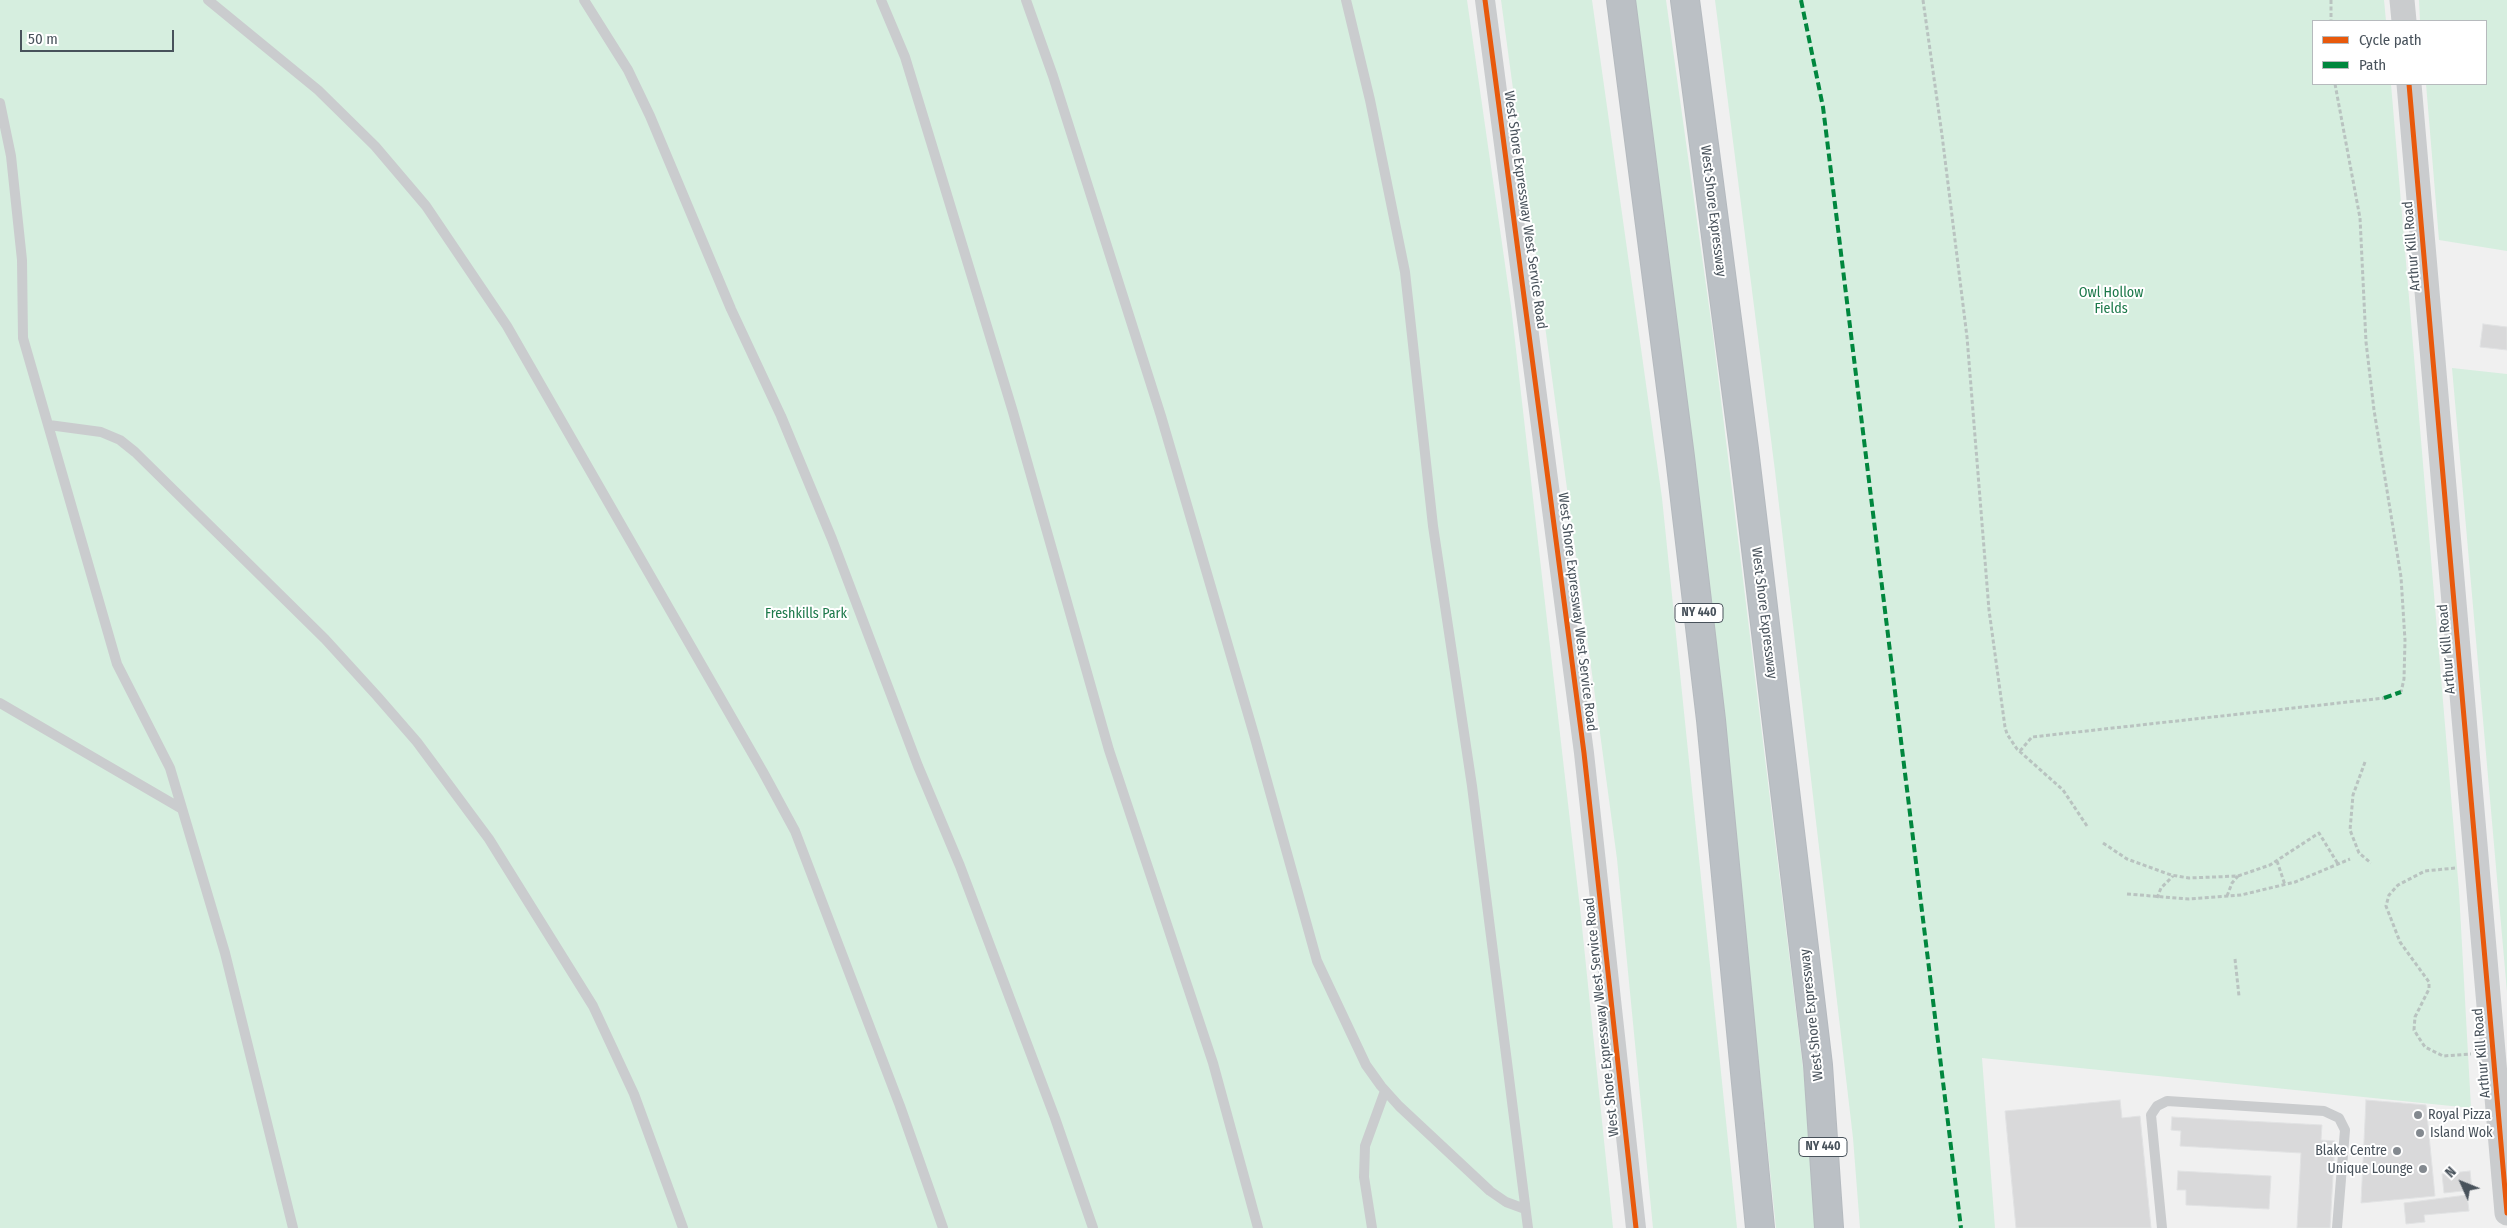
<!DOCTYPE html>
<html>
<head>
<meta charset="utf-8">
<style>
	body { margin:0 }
	#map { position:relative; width:2507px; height:1228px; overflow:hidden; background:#f0f0f0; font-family:"Fira Sans Condensed",sans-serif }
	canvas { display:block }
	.legend { position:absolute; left:2312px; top:20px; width:175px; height:65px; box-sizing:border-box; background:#fff; border:1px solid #b6babd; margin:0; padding:6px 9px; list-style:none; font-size:15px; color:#48525b }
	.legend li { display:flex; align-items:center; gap:10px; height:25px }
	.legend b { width:25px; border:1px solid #b6babd }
	.north { position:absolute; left:2437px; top:1158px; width:50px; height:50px; -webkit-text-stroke:4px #fff; paint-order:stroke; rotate:314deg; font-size:14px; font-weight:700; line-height:20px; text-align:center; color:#48525b }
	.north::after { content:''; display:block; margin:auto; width:18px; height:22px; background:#48525b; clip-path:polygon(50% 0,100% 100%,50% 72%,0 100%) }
	.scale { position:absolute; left:20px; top:30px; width:154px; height:22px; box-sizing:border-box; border:2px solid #48525b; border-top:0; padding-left:6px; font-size:15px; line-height:18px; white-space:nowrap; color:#48525b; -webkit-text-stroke:4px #fff; paint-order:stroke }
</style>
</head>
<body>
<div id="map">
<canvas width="2507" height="1228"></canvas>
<ul class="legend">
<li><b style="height:6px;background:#e8590c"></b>Cycle path</li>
<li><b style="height:6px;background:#00873e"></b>Path</li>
</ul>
<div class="north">N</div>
<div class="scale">50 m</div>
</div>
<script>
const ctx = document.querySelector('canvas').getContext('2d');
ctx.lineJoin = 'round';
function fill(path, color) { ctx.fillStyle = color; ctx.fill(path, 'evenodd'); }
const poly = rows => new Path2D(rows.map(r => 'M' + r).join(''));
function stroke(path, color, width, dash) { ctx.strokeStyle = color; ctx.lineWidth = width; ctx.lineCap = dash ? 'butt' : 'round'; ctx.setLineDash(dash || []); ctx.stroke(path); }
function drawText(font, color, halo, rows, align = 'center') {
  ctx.font = font + ' "Fira Sans Condensed",sans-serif'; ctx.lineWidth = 4; ctx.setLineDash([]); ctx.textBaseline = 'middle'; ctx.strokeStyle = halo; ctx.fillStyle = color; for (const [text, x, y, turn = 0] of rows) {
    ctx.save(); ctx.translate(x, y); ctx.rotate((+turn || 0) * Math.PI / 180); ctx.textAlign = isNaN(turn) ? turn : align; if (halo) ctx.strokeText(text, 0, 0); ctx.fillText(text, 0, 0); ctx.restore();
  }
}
fill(poly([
	[0,0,1467,0,1511,306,1581,917,1613,1228,0,1228],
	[1501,0,1592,0,1662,498,1737,1228,1653,1228,1617,859],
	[1629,0,1666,0,1713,335,1805,1084,1816,1228,1776,1228,1736,847],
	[1715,0,2384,0,2386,21,2313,21,2313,84,2391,84,2459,891,2471,1108,1982,1058,1995,1228,1860,1228,1853,1138,1775,471],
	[2419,0,2507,0,2507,251,2439,240,2426,84,2486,84,2486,21,2420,21],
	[2452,368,2507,374,2507,992]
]), '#d6eedf');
const building = poly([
	[2483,324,2507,327,2507,350,2480,347,2483,324],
	[2120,1100,2122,1118,2140,1116,2151,1228,2016,1228,2005,1111,2120,1100],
	[2366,1100,2426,1105,2435,1196,2361,1203,2366,1100],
	[2172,1117,2322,1125,2321,1140,2335,1141,2330,1228,2297,1228,2301,1153,2180,1146,2181,1131,2171,1130,2172,1117],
	[2178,1171,2271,1176,2269,1209,2186,1205,2186,1190,2177,1190,2178,1171],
	[2470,1171,2472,1190,2444,1193,2442,1174,2470,1171],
	[2467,1195,2469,1211,2424,1215,2425,1222,2406,1224,2404,1203,2467,1195]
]);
fill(building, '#d9d9da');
stroke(building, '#e1e2e3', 1);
const motorway = poly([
	[1621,0,1680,457,1711,720,1760,1228],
	[1685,0,1744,449,1818,1065,1829,1228]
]);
stroke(motorway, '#b5babf', 30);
stroke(poly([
	[1923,0,1942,135,1967,337,1989,610,2005,727,2007,734,2017,749,2063,790,2087,826],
	[2331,0,2331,21],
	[2335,84,2360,218,2366,342,2374,410,2401,577,2405,640,2404,679,2401,692],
	[2020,751,2032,737,2384,698],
	[2365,762,2353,795,2350,830,2359,853,2371,863],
	[2103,843,2127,859,2171,875,2189,878,2238,876,2270,865,2319,833,2338,864],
	[2277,861,2285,885],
	[2455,868,2425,871,2398,885,2389,895,2386,906,2400,942,2429,982,2429,989,2415,1017,2414,1030,2419,1038,2425,1047,2443,1056,2471,1054],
	[2127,894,2189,899,2241,895,2295,882,2350,859],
	[2227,896,2232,883,2238,876],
	[2157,898,2161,888,2173,876],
	[2235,959,2239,996]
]), '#b9c3c0', 3, [4, 2.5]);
stroke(poly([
	[208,0,318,90,375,146,426,206,507,326,763,772,795,831,900,1106,943,1228],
	[584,0,628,70,650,116,731,309,781,416,832,539,918,766,960,866,1055,1118,1093,1228],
	[881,0,905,57,934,152,1013,412,1109,750,1213,1063,1258,1228],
	[1026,0,1053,76,1161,416,1255,738,1317,961,1366,1065,1381,1086,1399,1106,1490,1191,1506,1202,1525,1209],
	[1346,0,1370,100,1405,272,1433,526,1472,786,1528,1228],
	[0,103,11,156,22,260,23,338,117,664,170,768,225,953,293,1228],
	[49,425,101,432,120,440,135,452,325,639,377,696,417,742,489,839,593,1006,634,1094,683,1228],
	[0,703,182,809],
	[1372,1228,1364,1177,1365,1146,1385,1091],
	[2162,1228,2151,1115,2157,1106,2167,1101,2324,1111,2339,1118,2345,1130,2337,1228]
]), '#caccce', 10);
stroke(poly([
	[1485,0,1584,753,1636,1228]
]), '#caccce', 20);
stroke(poly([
	[2402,0,2404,21],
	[2409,84,2507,1213]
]), '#caccce', 25);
stroke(motorway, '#bbc0c5', 28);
stroke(poly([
	[1801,0,1823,107,1961,1228],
	[2384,698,2401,692]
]), '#00873e', 4, [8, 4]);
stroke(poly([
	[1485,0,1584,753,1636,1228],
	[2409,84,2507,1213]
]), '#e8590c', 5);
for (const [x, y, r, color] of [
	[2418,1115,5,"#83898f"],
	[2420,1133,5,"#83898f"],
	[2397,1151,5,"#83898f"],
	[2423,1169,5,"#83898f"]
]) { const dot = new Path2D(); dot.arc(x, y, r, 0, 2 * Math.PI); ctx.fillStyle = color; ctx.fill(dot); stroke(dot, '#fff', 2); }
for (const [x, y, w] of [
	[1699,613,48],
	[1823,1147,48]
]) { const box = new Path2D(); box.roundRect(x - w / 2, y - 9.5, w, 19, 4); ctx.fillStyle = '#fff'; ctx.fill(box); stroke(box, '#48525b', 1); }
drawText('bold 12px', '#48525b', null, [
	["NY 440",1699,613],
	["NY 440",1823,1147]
]);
drawText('14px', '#48525b', '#fff', [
	["West Shore Expressway West Service Road",1525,210,82],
	["West Shore Expressway",1713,211,83],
	["Arthur Kill Road",2412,246,-95],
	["West Shore Expressway West Service Road",1577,612,83],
	["West Shore Expressway",1764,613,83],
	["Arthur Kill Road",2447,649,-95],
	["West Shore Expressway",1812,1015,-96],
	["West Shore Expressway West Service Road",1602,1017,-96],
	["Arthur Kill Road",2482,1053,-95]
]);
drawText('14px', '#1c794a', '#fff', [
	["Owl Hollow",2111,293],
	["Fields",2111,309],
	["Freshkills Park",806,614]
]);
drawText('14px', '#48525b', '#fff', [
	["Royal Pizza",2428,1115],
	["Island Wok",2430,1133],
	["Blake Centre",2387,1151,"right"],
	["Unique Lounge",2413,1169,"right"]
], 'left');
</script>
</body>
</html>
